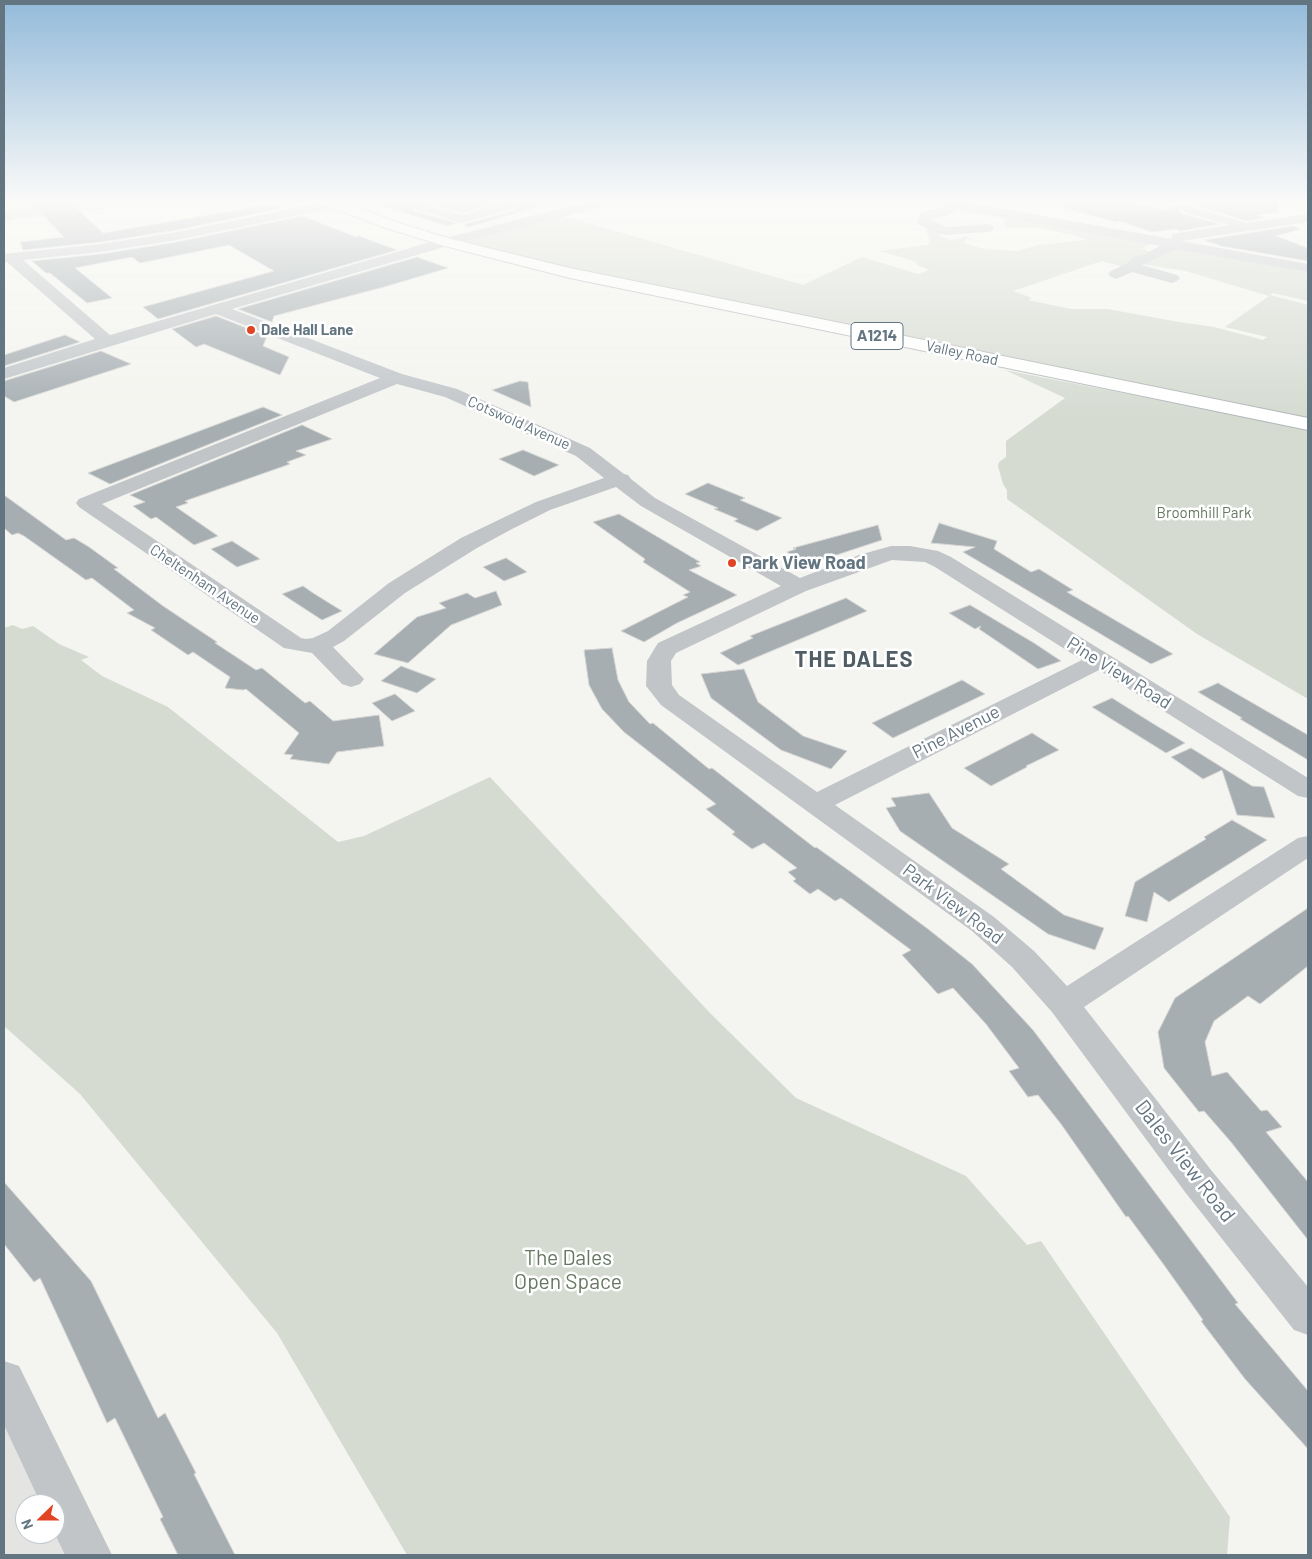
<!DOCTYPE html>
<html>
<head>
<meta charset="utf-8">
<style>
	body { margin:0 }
	#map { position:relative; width:1312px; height:1559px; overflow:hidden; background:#f4f4f0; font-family:Barlow,sans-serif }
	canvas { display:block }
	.frame { position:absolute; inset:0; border:5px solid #637580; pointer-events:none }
	.north { position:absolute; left:15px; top:1494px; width:50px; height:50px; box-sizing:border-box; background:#fff; border:1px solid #c1c8cc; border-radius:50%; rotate:248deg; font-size:14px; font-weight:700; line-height:20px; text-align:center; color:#637580 }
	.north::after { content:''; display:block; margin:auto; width:18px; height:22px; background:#e04423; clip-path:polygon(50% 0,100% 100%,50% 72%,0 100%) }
</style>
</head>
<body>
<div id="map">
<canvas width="1312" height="1559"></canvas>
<div class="frame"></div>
<div class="north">N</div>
</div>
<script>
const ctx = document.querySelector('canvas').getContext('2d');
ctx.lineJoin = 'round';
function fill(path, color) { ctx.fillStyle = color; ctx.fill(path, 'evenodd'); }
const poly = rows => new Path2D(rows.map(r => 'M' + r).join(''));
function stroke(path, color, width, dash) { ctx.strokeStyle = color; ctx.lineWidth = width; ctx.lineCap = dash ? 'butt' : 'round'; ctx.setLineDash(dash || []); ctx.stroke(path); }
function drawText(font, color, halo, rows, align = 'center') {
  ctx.font = font + ' Barlow,sans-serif'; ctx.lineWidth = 5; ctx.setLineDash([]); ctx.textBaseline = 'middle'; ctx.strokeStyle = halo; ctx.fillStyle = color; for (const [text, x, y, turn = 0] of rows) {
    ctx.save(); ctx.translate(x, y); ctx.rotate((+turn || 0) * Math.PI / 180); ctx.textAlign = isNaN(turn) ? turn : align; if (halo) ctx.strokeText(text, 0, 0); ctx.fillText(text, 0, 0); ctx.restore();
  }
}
fill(poly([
	[4,1380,59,1493,89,1555,4,1555],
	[25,1504,55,1504,55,1534,25,1534]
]), '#e4e5e3');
fill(poly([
	[4,201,147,201,150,203,4,221],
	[963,209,1152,243,1142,249,1152,252,1123,267,1102,261,1013,291,1032,298,1028,300,1071,309,1108,309,1179,322,1214,327,1263,340,1267,337,1225,327,1269,296,1185,271,1141,264,1177,248,1308,272,1308,301,1273,293,1270,295,1308,305,1308,419,595,274,485,248,466,242,466,239,560,215,803,285,862,257,918,274,929,270,917,265,916,263,917,262,880,251,928,245,930,242,924,224,948,233,939,235,949,240,962,238,960,237,965,236,977,241,967,239,963,243,984,249,1018,251,1038,245,1087,240,1078,236,1038,228,1009,228,1005,226,1005,222,1002,218,960,212],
	[1005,370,1308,429,1308,699,1197,634,1007,499,1007,490,1003,484,998,466,999,462,1006,457,1006,441,1065,398],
	[13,625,22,629,33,626,59,644,89,657,81,660,102,676,168,707,338,842,364,836,490,777,709,1012,796,1098,966,1176,1027,1245,1041,1241,1230,1517,1227,1555,407,1555,277,1333,80,1094,4,1026,4,628]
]), '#d5dbd1');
const building = poly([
	[29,201,69,201,103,233,273,204,283,208,177,230,101,242,23,250,20,242,64,237,29,201],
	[382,201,418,201,411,206,414,211,457,223,448,226,382,206,382,201],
	[423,201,503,201,462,213,423,201],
	[518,201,537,201,538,206,469,227,463,225,516,210,520,206,518,201],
	[1063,201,1122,201,1163,210,1181,205,1179,210,1182,214,1220,224,1180,231,1176,229,1152,232,1120,221,1117,222,1062,208,1063,201],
	[1199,201,1278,201,1279,212,1257,215,1266,218,1246,221,1189,203,1199,201],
	[303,216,356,237,359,236,397,250,158,319,143,307,274,271,229,245,140,263,132,257,75,268,112,298,87,303,50,273,46,273,32,261,101,254,177,242,303,216],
	[1293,226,1301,229,1276,236,1308,248,1308,261,1221,246,1204,240,1293,226],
	[417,257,448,268,384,287,274,316,272,322,238,309,417,257],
	[216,316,267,336,263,346,289,357,280,375,204,344,196,347,172,329,216,316],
	[65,335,80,342,4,366,4,355,65,335],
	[101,351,131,364,14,402,4,396,4,381,101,351],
	[520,381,528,382,531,407,492,390,520,381],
	[263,407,282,415,110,484,88,473,263,407],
	[302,425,332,439,296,451,306,455,287,462,290,464,185,501,188,503,176,507,218,536,194,545,156,517,151,519,133,506,145,502,130,495,302,425],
	[523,450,559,465,534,476,499,459,523,450],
	[708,483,745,498,740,500,782,518,757,531,734,521,738,519,714,509,718,508,685,494,708,483],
	[4,495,66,540,74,538,89,547,118,568,114,569,163,606,217,642,215,643,256,670,262,668,305,703,310,701,333,721,379,715,384,746,337,752,329,764,290,759,293,755,284,754,299,733,246,689,243,690,225,688,230,677,193,652,188,655,151,630,155,628,127,613,134,610,92,578,86,580,24,536,18,533,12,535,4,528,4,495],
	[619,514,700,562,696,563,701,566,689,570,737,595,677,623,644,642,621,631,688,597,683,595,690,592,643,562,645,559,593,522,619,514],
	[939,523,997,541,994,549,1031,572,1039,569,1073,590,1067,592,1173,654,1151,664,963,552,975,547,931,543,939,523],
	[878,525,882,540,806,565,787,552,796,549,793,548,878,525],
	[232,541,260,559,237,567,211,549,232,541],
	[506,558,527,572,504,581,483,567,506,558],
	[303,586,313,593,342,611,322,620,282,594,303,586],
	[496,591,502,605,451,625,408,663,374,654,417,617,446,608,439,603,467,593,475,598,496,591],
	[846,598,867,611,738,665,720,653,753,638,750,636,846,598],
	[970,605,1034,643,1061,661,1038,669,979,629,981,626,975,629,949,613,970,605],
	[612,648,618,680,629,702,650,724,653,723,709,769,712,768,815,848,816,847,851,872,928,929,972,964,1033,1030,1238,1303,1235,1304,1308,1391,1308,1449,1245,1379,1201,1321,1203,1320,1164,1265,1128,1216,1126,1217,1061,1124,1038,1095,1028,1097,1009,1071,1019,1068,986,1024,953,988,938,994,902,955,911,950,841,898,835,901,818,889,810,894,793,881,796,879,788,872,797,868,764,843,752,849,732,834,735,832,706,809,716,804,624,732,602,709,589,685,584,650,612,648],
	[401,666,436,679,417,693,381,681,401,666],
	[744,669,758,702,803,736,847,751,831,769,781,750,711,698,701,674,744,669],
	[962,680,985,694,893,738,872,723,962,680],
	[1218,683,1308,735,1308,760,1240,719,1242,718,1198,692,1218,683],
	[395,694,415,711,392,721,372,703,395,694],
	[1112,698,1152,723,1185,743,1166,753,1092,707,1112,698],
	[1032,733,1059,750,1026,766,1027,767,991,786,964,768,1032,733],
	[1191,748,1252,786,1264,787,1275,818,1237,815,1222,770,1203,779,1171,757,1191,748],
	[929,793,952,828,1009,864,1001,869,1064,915,1104,928,1095,950,1048,934,900,831,886,808,896,806,891,798,929,793],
	[1232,820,1267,840,1169,902,1154,892,1147,922,1125,916,1135,882,1206,839,1204,837,1232,820],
	[1308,908,1308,966,1260,1004,1248,996,1214,1021,1205,1042,1212,1076,1227,1072,1261,1111,1267,1110,1282,1127,1266,1132,1308,1182,1308,1240,1231,1142,1204,1111,1199,1112,1164,1068,1158,1032,1175,998,1308,908],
	[4,1182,91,1281,158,1418,165,1413,196,1473,194,1474,235,1555,178,1555,160,1519,163,1517,115,1418,107,1423,40,1278,34,1282,4,1244,4,1182]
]);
fill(building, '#a6aeb2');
stroke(building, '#d5d5d3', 1);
const major = poly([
	[320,201,340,201,396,222,451,239,570,268,1308,418,1308,430,570,278,441,245,386,228,322,204,320,201]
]);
stroke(major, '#b2b7ba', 2);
fill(poly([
	[329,201,357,201,350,205,177,240,101,252,23,260,110,335,441,239,592,201,616,201,614,204,451,245,232,309,402,374,457,389,590,448,624,474,628,475,631,479,655,498,800,578,859,555,891,546,910,546,938,551,951,557,1308,778,1308,798,1298,796,1099,670,835,805,994,917,1034,951,1067,986,1298,838,1308,836,1308,858,1084,1007,1211,1170,1308,1287,1308,1335,1294,1330,1185,1192,1052,1012,1012,967,972,931,661,705,650,691,646,686,647,661,658,643,781,586,641,506,616,487,550,510,512,529,477,548,405,593,344,641,333,647,364,679,360,684,351,687,342,684,312,653,284,648,79,507,76,503,79,499,380,378,216,314,4,379,4,368,95,339,7,262,4,262,4,254,101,244,177,232,329,201],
	[397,384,445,397,576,456,604,478,536,502,461,538,389,583,328,631,313,638,306,639,301,638,102,504,397,384],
	[892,560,925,562,935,567,1082,660,817,792,679,695,672,685,671,661,676,653,806,591,892,560],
	[510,201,516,202,518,205,516,208,462,223,415,209,413,206,420,202,462,215,510,201],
	[929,201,959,201,1172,239,1171,237,1173,234,1178,233,1229,225,1183,212,1181,209,1183,206,1188,205,1246,223,1308,214,1308,222,1181,241,1308,264,1308,272,1176,249,1142,265,1177,275,1180,278,1177,281,1172,283,1132,272,1116,279,1111,277,1108,274,1111,271,1128,263,1133,257,1145,254,1160,246,958,209,948,215,931,220,947,227,987,224,992,225,994,228,992,231,987,232,945,235,919,225,917,222,920,213,943,206,931,204,929,201],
	[4,212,10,213,12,216,9,220,4,221,4,212],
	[4,1361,19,1366,112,1555,65,1555,55,1534,55,1504,41,1504,4,1425,4,1361]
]), '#c1c5c8');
fill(major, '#fff');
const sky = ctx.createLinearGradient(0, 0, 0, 419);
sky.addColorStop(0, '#93bada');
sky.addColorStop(0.48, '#fafaf8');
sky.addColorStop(1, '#fafaf800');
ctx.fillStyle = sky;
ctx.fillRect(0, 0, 1312, 419);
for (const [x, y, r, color] of [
	[251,330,5,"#e04423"],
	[732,563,5,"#e04423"]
]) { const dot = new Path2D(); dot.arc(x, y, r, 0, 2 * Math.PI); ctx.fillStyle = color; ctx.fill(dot); stroke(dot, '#fff', 2); }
drawText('bold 15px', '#637580', '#fff', [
	["Dale Hall Lane",261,330]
], 'left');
drawText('15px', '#637580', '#fff', [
	["Valley Road",962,353,12],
	["Cotswold Avenue",519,423,24],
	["Cheltenham Avenue",205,584,34]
]);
drawText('15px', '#677862', '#fff', [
	["Broomhill Park",1204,513]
]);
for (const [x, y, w] of [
	[877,336,52]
]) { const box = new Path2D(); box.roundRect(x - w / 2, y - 13.5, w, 27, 4); ctx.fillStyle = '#fff'; ctx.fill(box); stroke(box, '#637580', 1); }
drawText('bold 16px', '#637580', null, [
	["A1214",877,336]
]);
drawText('bold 18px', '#637580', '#fff', [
	["Park View Road",742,563]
], 'left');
drawText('18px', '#637580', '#fff', [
	["Pine View Road",1119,673,32],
	["Pine Avenue",956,732,-27],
	["Park View Road",953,904,37]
]);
drawText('21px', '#637580', '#fff', [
	["Dales View Road",1185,1161,52]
]);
drawText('21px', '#677862', '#fff', [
	["The Dales",568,1258],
	["Open Space",568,1282]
]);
ctx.letterSpacing = '1px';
drawText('bold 22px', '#515e66', '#fff', [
	["THE DALES",854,660]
]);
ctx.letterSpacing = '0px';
</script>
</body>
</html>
